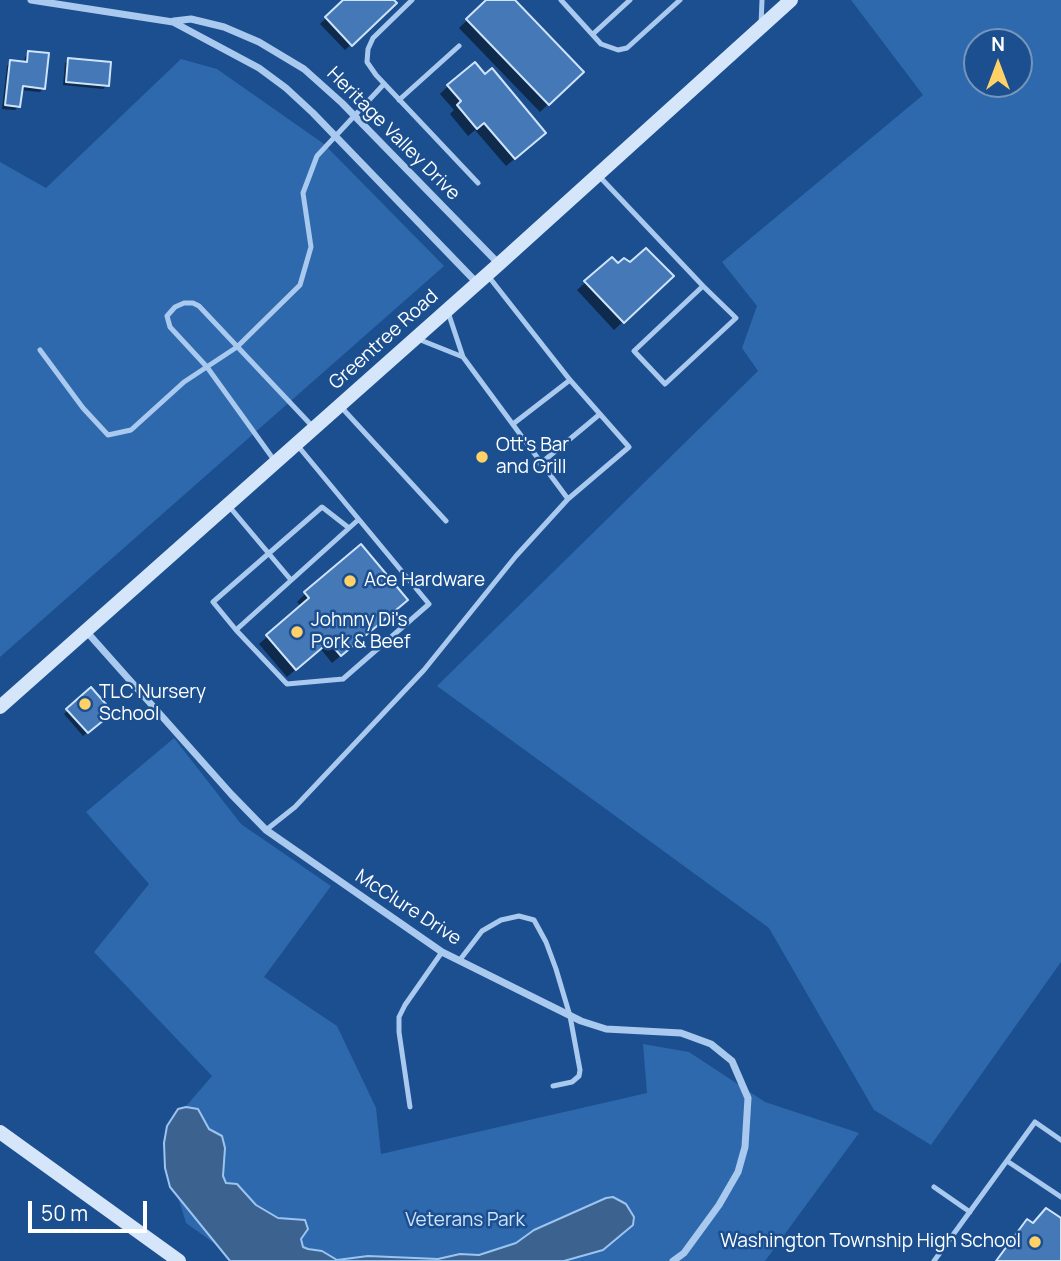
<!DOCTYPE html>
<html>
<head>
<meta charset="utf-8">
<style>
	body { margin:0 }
	#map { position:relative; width:1061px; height:1261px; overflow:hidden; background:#1b4f8f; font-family:Manrope,sans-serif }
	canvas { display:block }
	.north { position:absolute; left:963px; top:28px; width:70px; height:70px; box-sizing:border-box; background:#1b4f8f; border:2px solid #7695bc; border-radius:50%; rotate:0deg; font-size:19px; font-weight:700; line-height:28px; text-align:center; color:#fff }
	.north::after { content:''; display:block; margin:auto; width:24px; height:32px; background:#ffd166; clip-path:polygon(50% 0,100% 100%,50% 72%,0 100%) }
	.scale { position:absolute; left:28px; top:1201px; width:119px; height:32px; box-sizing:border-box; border:4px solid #fff; border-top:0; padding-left:9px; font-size:21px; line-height:24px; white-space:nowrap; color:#fff; -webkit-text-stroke:5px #1b4f8f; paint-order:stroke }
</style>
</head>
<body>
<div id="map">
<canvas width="1061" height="1261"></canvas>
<div class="north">N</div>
<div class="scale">50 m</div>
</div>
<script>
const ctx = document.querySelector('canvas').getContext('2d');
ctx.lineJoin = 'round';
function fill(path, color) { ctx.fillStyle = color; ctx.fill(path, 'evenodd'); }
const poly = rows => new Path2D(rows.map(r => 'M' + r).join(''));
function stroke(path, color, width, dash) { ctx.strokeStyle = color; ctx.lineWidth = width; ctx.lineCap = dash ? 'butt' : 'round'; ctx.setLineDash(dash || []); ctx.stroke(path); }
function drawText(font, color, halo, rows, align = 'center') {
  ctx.font = font + ' Manrope,sans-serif'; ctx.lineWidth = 5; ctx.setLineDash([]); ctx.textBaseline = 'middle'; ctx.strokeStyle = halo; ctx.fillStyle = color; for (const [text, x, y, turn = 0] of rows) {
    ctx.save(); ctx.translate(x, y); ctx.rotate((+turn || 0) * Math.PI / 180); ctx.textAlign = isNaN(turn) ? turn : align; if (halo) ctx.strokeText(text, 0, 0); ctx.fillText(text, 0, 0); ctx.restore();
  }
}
fill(poly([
	[851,0,1061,0,1061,962,931,1145,874,1110,769,928,437,686,758,371,742,348,757,306,722,262,923,95],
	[1019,42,1019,84,977,84,977,42],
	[181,59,217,69,324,144,444,266,0,657,0,162,46,188],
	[174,738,241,824,331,886,264,977,337,1026,376,1108,381,1154,647,1093,643,1044,689,1052,765,1102,859,1133,765,1261,239,1261,186,1223,178,1197,170,1187,174,1149,181,1112,212,1076,94,952,149,884,86,812]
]), '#2e69ad');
const water = poly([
	[186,1107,198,1109,209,1129,222,1136,225,1148,223,1176,226,1183,237,1184,256,1205,278,1218,305,1220,308,1229,301,1239,303,1247,308,1249,322,1251,337,1260,368,1256,438,1259,460,1254,479,1255,516,1243,534,1230,606,1198,613,1197,626,1204,634,1217,633,1225,603,1250,564,1261,230,1261,170,1187,165,1168,164,1143,167,1126,178,1109,186,1107]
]);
fill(water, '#3c6290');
stroke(water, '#9cc4f0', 2);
fill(poly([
	[345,0,392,0,395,3,345,50,320,24],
	[488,0,513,0,582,72,540,112,459,28],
	[29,53,44,88,40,92,20,90,19,106,15,110,2,109,7,66,10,62,24,63,25,57],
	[69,60,107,85,103,89,63,85,65,63],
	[448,86,536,141,506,166,475,130,468,136,450,114,454,110,440,94],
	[612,259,618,265,630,265,672,276,614,330,577,290],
	[360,547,398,608,332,663,320,648,287,677,259,644,302,607,297,602,305,594],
	[91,690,101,720,83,736,64,714]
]), '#0007');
const building = poly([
	[343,0,394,0,397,3,352,46,325,17,343,0],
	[486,0,515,0,584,72,549,105,466,19,486,0],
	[28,51,49,53,45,89,23,86,20,107,5,105,10,60,27,62,28,51],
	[68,58,111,62,109,86,66,82,68,58],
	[475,62,485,74,492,68,546,133,515,159,484,123,477,129,457,105,461,101,447,85,475,62],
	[646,248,674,276,624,323,584,281,612,257,618,263,624,258,630,262,646,248],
	[361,544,408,600,341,656,329,642,296,670,266,635,309,598,304,592,361,544],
	[91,687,111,710,101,717,104,720,88,733,66,709,91,687],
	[1046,1208,1061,1218,1061,1261,996,1261,1027,1219,1033,1223,1046,1208]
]);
fill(building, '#4478b7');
stroke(building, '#cfe3fa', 2);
stroke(poly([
	[412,0,373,38,368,49,367,62,376,75,478,183],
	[561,0,601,44,618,50,627,48,680,0],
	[761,25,762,0],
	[593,34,630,0],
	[399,100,459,46],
	[598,175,703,286,736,318,665,384,634,351,703,286],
	[418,339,463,357,448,312],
	[40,350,83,408,108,435,131,430,184,382,237,347,300,285,311,247,303,193,317,156,384,84],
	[463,357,568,499,629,447,570,380,489,277],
	[342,408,446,521],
	[513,424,570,380],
	[298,446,429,604,343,679,287,684,236,630,358,520],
	[274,460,207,367,170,327,167,316,175,307,184,303,193,303,199,306,314,428],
	[540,464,600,414],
	[228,505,291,580],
	[236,630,213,602,322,507,349,528],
	[266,830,295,807,424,670,516,556,568,499],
	[459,961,482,931,501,920,519,916,534,920,546,942,556,969,570,1016,580,1070,579,1076,572,1082,553,1086],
	[410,1107,399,1032,399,1017,405,1005,442,952],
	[1007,1161,1061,1197],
	[934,1187,970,1212],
	[934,1261,1035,1122,1061,1140]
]), '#a9c9ee', 5);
stroke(poly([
	[31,0,173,22,259,68,286,88,313,113,477,283],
	[174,21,191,19,224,27,259,42,304,69,342,103,499,264],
	[86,631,231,794,266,830,442,952,581,1021,606,1029,681,1033,711,1044,732,1061,748,1098,745,1147,738,1172,719,1205,684,1253,673,1261]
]), '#a9c9ee', 7);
stroke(poly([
	[0,707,499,264,791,0],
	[0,1132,179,1261]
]), '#d6e6fa', 14);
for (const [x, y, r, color] of [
	[482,457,7,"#ffd166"],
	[350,581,7,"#ffd166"],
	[297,632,7,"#ffd166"],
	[85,704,7,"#ffd166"],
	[1035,1242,7,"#ffd166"]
]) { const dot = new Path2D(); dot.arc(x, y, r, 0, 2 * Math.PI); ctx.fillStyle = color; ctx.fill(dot); stroke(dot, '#1b4f8f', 2.5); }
drawText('19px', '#fff', '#1b4f8f', [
	["Heritage Valley Drive",393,134,45],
	["Greentree Road",384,340,-42],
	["McClure Drive",408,908,33]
]);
drawText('19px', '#fff', '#1b4f8f', [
	["Ott's Bar",496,446],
	["and Grill",496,468],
	["Ace Hardware",364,581],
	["Johnny Di's",311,621],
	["Pork & Beef",311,643],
	["TLC Nursery",99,693],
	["School",99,715],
	["Washington Township High School",1021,1242,"right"]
], 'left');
drawText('19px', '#cfe3fa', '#1b4f8f', [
	["Veterans Park",465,1221]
]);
</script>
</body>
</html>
